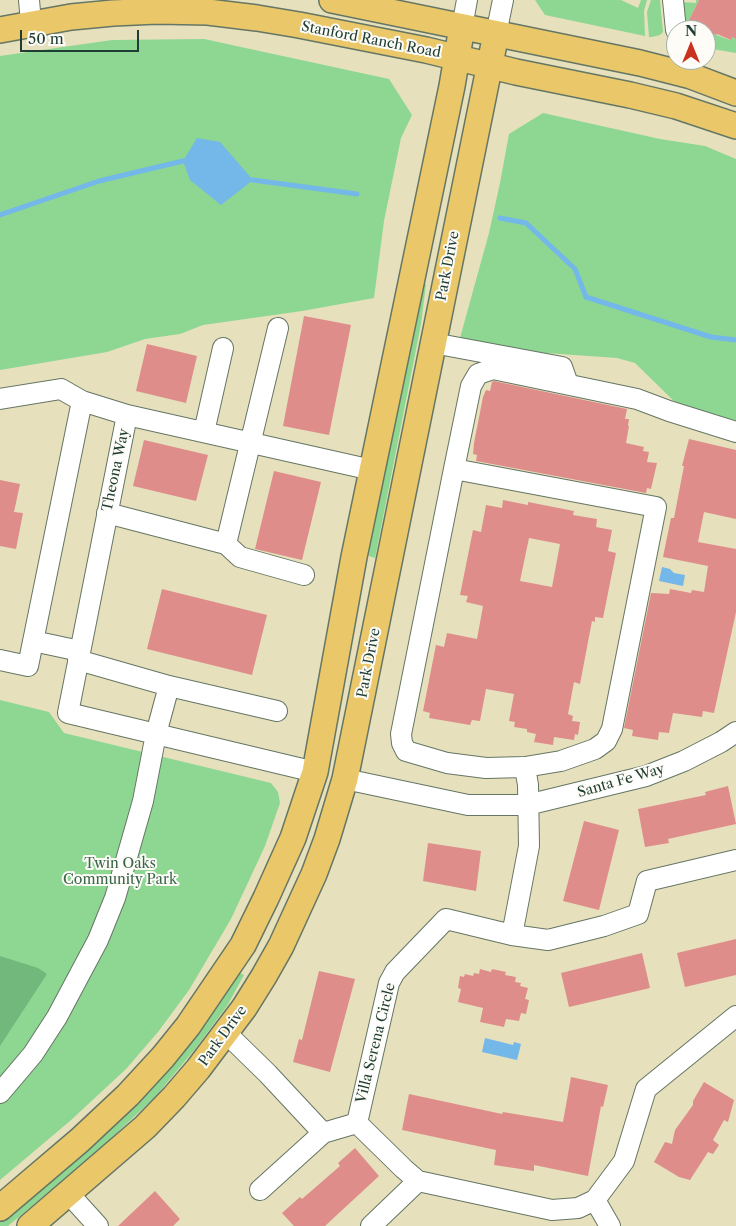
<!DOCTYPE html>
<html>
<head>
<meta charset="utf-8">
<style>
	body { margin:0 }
	#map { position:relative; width:736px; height:1226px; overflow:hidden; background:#e6e0bc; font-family:"Libre Caslon Text",serif }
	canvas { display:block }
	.north { position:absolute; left:666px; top:20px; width:50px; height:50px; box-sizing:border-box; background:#fdfcf7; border:1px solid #a4b0a9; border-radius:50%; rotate:0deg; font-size:14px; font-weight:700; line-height:20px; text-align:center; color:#1f3d34 }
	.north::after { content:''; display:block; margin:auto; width:18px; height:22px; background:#c8321e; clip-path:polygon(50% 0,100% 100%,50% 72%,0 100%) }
	.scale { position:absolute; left:20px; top:30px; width:119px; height:22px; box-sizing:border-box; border:2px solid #1f3d34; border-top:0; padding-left:6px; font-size:15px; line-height:18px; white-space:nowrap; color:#1f3d34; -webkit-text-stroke:4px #fdfcf7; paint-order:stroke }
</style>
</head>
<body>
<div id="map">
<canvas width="736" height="1226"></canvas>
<div class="north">N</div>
<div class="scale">50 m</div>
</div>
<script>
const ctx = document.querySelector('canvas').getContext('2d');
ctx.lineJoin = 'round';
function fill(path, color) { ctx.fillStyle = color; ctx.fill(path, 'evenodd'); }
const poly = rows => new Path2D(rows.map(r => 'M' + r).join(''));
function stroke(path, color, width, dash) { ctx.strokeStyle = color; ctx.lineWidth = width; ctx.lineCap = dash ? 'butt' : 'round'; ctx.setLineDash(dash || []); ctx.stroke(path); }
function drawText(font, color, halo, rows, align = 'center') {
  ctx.font = font + ' "Libre Caslon Text",serif'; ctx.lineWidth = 4; ctx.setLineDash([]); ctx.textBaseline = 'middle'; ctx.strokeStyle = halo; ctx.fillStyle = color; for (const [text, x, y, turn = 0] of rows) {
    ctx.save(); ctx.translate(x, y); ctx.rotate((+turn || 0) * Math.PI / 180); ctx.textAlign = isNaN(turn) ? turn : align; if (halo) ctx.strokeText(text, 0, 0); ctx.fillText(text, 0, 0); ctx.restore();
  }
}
fill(poly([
	[535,0,621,0,638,8,641,0,647,0,644,11,645,36,545,15],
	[651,0,660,0,663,32,660,35,652,37,649,37,647,12],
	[696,0,699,0,689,20,702,26,701,28,705,30,682,30,682,2,696,3],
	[706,31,730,40,732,37,736,39,736,53,706,48],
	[204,39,389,79,412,115,401,138,384,221,374,298,302,311,203,325,180,334,145,339,107,352,0,370,0,56,112,40],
	[543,113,660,139,705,146,736,159,736,424,680,407,635,363,617,358,503,350,460,338,489,233,500,183,509,134],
	[420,283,426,284,421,324,375,558,369,556,370,539],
	[0,700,49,712,64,733,271,783,278,792,280,803,265,846,231,919,189,990,158,1032,126,1069,70,1121,0,1180],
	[238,972,244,975,227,1006,195,1049,155,1097,105,1144,8,1226,0,1226,0,1220,51,1178]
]), '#8dd792');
fill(poly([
	[0,956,38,968,47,974,0,1046]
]), '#72b87c');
fill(poly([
	[197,138,220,142,253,180,221,205,190,180,183,161],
	[662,567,670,569,674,573,685,575,683,586,659,581],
	[485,1038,513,1045,514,1042,521,1044,517,1060,482,1052]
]), '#74b7e9');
stroke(poly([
	[253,180,357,194],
	[0,215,99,181,183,161],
	[500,218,526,223,575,269,586,297,711,337,736,340]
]), '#74b7e9', 5);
fill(poly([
	[699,0,736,0,736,39,732,37,731,40,717,34,716,35,701,28,702,26,689,20],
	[304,316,351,325,329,435,283,426],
	[147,344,197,356,186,403,136,391],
	[494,381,627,409,625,419,629,419,628,426,629,426,626,443,644,447,643,451,649,452,647,462,657,463,651,489,647,488,646,493,476,461,477,455,473,454,474,443,483,397,486,390,490,391,492,382],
	[689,439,736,450,736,519,704,512,698,542,736,549,736,612,714,713,703,711,702,717,673,713,669,733,659,732,658,740,632,736,633,730,624,728,651,593,669,594,670,589,691,593,692,590,704,592,708,566,663,557,671,518,674,518,683,471,684,466,682,466],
	[144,440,208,455,196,501,133,486],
	[274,471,321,482,302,560,255,549],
	[0,480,20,484,14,512,23,513,16,549,0,546],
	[503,500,528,505,528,502,574,511,573,515,597,519,596,527,612,530,608,551,616,553,603,618,595,617,595,622,592,621,580,684,574,682,568,714,573,716,572,721,580,722,578,735,575,734,574,740,554,737,553,745,534,742,536,734,527,732,527,729,514,727,515,722,509,721,514,694,486,689,480,721,472,720,470,725,429,718,430,713,423,711,436,645,444,647,447,633,477,639,483,606,466,602,468,596,460,595,473,530,481,532,486,505,502,508],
	[529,538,560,544,552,587,520,581],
	[162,589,267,615,252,675,147,649],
	[728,786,736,824,668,839,669,843,645,847,638,809,706,795,705,792],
	[584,821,619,830,599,910,563,901],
	[428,843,481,851,476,891,423,881],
	[736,939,736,975,685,987,677,953],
	[642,953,650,988,569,1007,561,973],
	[480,969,491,972,492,969,506,972,505,975,516,977,515,982,521,983,520,986,528,988,525,999,529,1000,526,1014,521,1013,519,1021,506,1019,504,1027,480,1022,483,1008,458,1002,461,989,458,988,460,976,464,977,465,974,473,976,474,973,479,974],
	[319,971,355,979,330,1072,293,1062,299,1039,302,1040],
	[571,1077,608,1085,603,1107,601,1106,588,1176,534,1165,534,1171,494,1165,496,1150,402,1130,409,1094,502,1114,503,1112,563,1122],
	[704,1082,734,1100,728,1122,724,1120,713,1140,719,1145,713,1154,708,1152,690,1180,679,1177,654,1162,665,1142,672,1144,675,1130,693,1105,693,1101],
	[355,1148,379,1176,325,1226,294,1226,282,1213,300,1197,302,1199,340,1166,338,1163],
	[155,1191,180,1219,173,1226,118,1226]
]), '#de8d8b');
const minor = poly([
	[29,0,31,23],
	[673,0,676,30],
	[462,27,467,0],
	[496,34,503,0],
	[433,343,562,367,568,384],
	[0,399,61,389,82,401,127,415],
	[204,432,223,348],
	[454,469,656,507,612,729,606,741,595,749,561,761,525,767,486,768,447,763,406,751,402,743,401,734,454,469,471,386,478,374,493,369,637,399,669,411,736,432],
	[107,513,226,544,278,328],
	[226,544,240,557,304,575],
	[33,641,80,651],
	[0,660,28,666,82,401],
	[169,686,277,711],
	[315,772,68,713,127,415,372,470],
	[345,779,468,805,527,805,646,776,684,761,721,742,736,732],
	[736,860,647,881,638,914,604,926,548,940,512,935,446,919,395,972,389,983,357,1123,404,1169,418,1181,552,1210,578,1208,595,1200,624,1161,646,1089,736,1016],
	[512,935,529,846,528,785,525,767],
	[225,1032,268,1074,323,1133,357,1123],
	[0,1093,33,1054,57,1017,98,940,115,898,127,857,143,801,156,734,169,686,78,660],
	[260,1190,323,1133],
	[69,1194,98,1226],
	[595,1200,610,1226],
	[371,1226,418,1181]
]);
const major = poly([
	[332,0,640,63,691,76,736,93],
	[0,30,71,17,113,13,157,11,208,12,257,18,299,25,426,50,516,72,630,95,676,106,736,126],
	[0,1208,80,1140,128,1095,163,1057,188,1026,243,945,266,898,293,838,315,772,354,557,452,86,462,27],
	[30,1226,145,1127,174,1097,198,1069,244,1008,264,976,281,946,314,874,327,839,345,779,496,34]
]);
stroke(minor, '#657664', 22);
stroke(major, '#657664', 28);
stroke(minor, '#fff', 20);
stroke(major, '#eac769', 25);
drawText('14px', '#1f3d34', '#fdfcf7', [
	["Stanford Ranch Road",371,40,11],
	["Park Drive",448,266,-79],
	["Theona Way",116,470,-78],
	["Park Drive",369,663,-79],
	["Santa Fe Way",621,781,-16],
	["Park Drive",223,1036,-54],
	["Villa Serena Circle",376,1043,-76]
]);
drawText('14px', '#3a644c', '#fdfcf7', [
	["Twin Oaks",120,864],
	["Community Park",120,880]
]);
</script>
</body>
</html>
